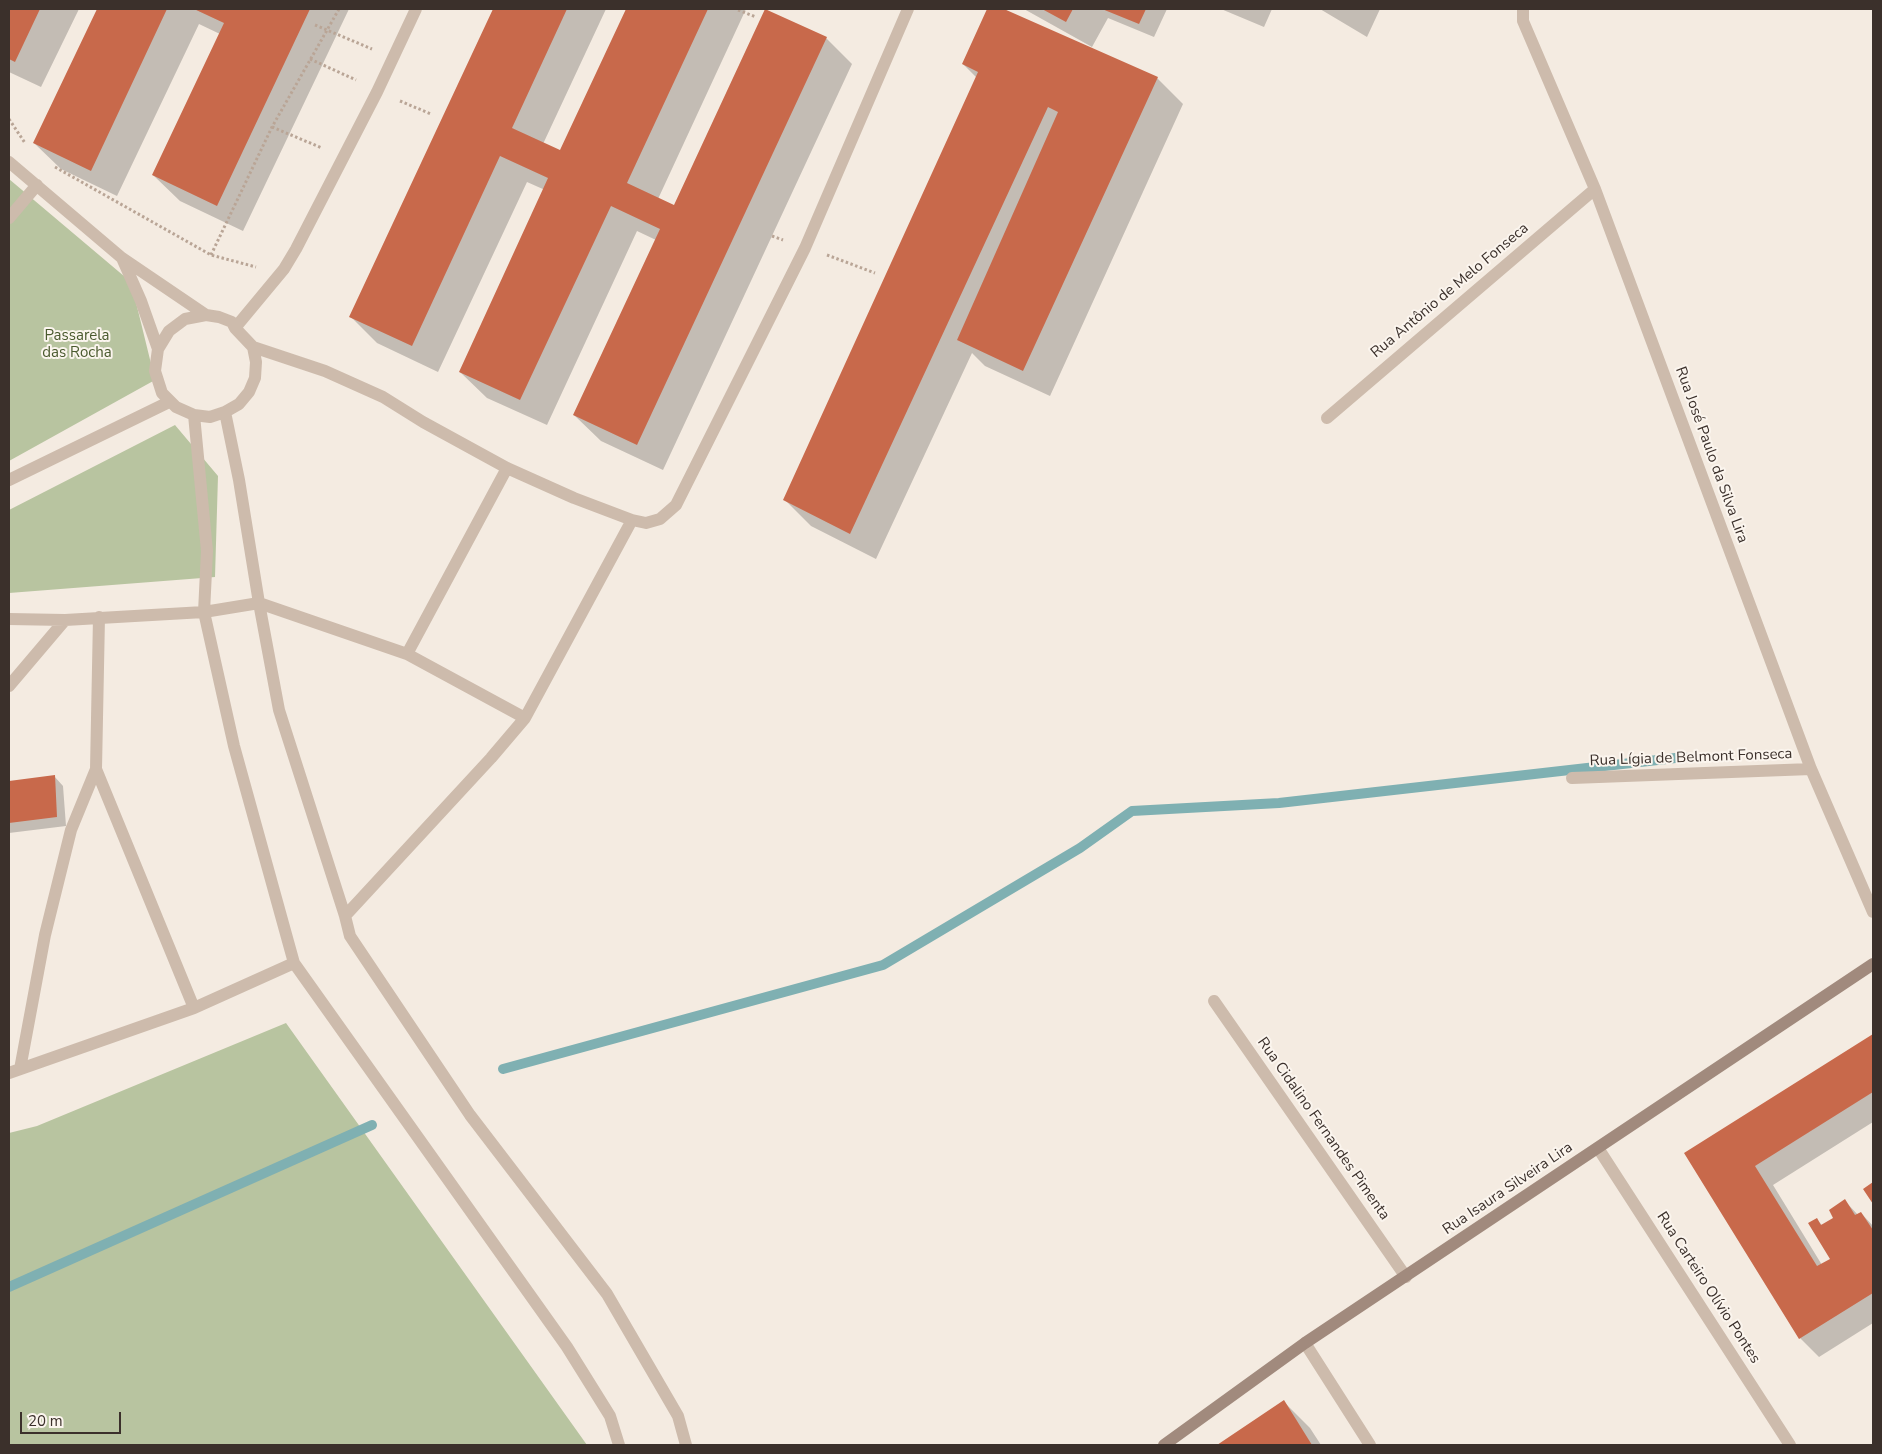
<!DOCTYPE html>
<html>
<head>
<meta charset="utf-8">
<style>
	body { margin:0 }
	#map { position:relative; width:1882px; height:1454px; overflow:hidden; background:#f4ebe1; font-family:"Nunito Sans",sans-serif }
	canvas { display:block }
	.frame { position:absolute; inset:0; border:10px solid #3b302b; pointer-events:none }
	.scale { position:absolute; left:20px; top:1412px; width:101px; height:22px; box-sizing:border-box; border:2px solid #3b302b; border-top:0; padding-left:6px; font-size:15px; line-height:18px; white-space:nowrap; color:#3b302b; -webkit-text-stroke:4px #fbf5ee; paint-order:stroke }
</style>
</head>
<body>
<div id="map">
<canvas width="1882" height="1454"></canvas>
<div class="frame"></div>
<div class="scale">20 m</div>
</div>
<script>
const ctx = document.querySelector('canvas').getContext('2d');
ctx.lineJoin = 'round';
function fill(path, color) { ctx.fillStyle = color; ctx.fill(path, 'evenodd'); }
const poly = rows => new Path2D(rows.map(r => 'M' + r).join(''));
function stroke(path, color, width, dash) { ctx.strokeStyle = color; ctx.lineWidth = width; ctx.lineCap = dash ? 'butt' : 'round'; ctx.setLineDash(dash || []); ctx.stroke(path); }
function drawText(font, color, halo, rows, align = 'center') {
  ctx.font = font + ' "Nunito Sans",sans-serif'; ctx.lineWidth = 4; ctx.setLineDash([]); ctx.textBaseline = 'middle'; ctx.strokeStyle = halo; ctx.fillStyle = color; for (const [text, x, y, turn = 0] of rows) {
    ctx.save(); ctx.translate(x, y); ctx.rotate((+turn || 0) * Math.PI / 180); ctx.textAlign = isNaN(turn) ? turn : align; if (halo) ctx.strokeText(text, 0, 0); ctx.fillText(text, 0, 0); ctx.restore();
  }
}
fill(poly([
	[9,179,131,282,155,380,9,461],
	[175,425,218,476,215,577,9,593,9,510],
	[286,1023,587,1445,9,1445,9,1133,37,1126]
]), '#b8c4a0');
fill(poly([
	[9,9,79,9,41,87,9,72],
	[98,9,349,9,243,231,180,201,153,175,220,34,199,24,117,196,61,169,34,143],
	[494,9,606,9,543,144,560,152,627,9,746,9,658,199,674,207,826,38,852,64,663,470,601,441,574,415,656,240,637,231,547,425,487,398,460,372,545,190,527,182,438,372,377,343,351,317],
	[989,9,1001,9,1157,78,1183,104,1050,396,985,366,972,353,876,559,811,526,785,500,977,78,963,64],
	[1024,9,1167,9,1154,37,1108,18,1092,47],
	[1221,9,1272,9,1264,27],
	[1320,9,1380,9,1367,37],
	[54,776,63,786,66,826,9,833,9,782],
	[1873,1035,1873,1122,1773,1185,1822,1265,1832,1259,1817,1220,1823,1226,1835,1219,1845,1201,1858,1215,1861,1213,1873,1226,1873,1323,1819,1357,1800,1338,1686,1153],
	[1284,1402,1310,1428,1321,1445,1220,1445]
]), '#0003');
stroke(poly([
	[503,1069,883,965,1080,848,1132,811,1279,803,1684,757],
	[9,1287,372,1125]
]), '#7fb0b2', 10);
fill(poly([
	[9,9,40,9,15,62,9,59],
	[97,9,167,9,91,171,33,143],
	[194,9,310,9,217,206,152,175,224,23],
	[493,9,567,9,512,128,560,150,626,9,708,9,627,183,674,205,765,9,827,37,637,445,573,415,660,229,611,206,520,400,459,372,548,178,500,156,412,346,349,317],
	[987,9,1004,9,1158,77,1023,371,957,340,1058,112,1048,107,850,534,783,500,978,72,962,64],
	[1042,9,1073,9,1066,22],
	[1102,9,1146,9,1139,24],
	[55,775,57,817,9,823,9,781],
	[1873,1034,1873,1092,1755,1166,1817,1266,1830,1259,1808,1223,1817,1218,1821,1225,1833,1218,1829,1210,1845,1199,1855,1215,1861,1212,1873,1230,1873,1293,1799,1339,1684,1153],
	[1873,1182,1873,1204,1863,1189],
	[1284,1400,1312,1445,1217,1445]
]), '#c8694b');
stroke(poly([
	[738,10,756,17],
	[315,25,372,49],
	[310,59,356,80],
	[400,101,431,114],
	[9,119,25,143],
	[272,127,322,148],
	[55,167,211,255,256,267],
	[772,236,783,240],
	[211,255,272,127,339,9],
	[827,255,875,273]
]), '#b9a596', 3, [2.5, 2.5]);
stroke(poly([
	[9,162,122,258,206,315],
	[9,218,37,185],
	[122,258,141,301,158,349],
	[206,315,219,317,232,322,235,328,253,347,256,362,255,378,249,392,239,404,225,412,210,417,194,415,176,407,162,393,155,371,158,349,169,331,185,319,206,315],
	[235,328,284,269,296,249,377,92,416,9],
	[253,347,325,371,383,397,423,422,507,468,574,498,632,520,646,523,660,519,676,505,805,248,908,9],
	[225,412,239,480,259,603,279,710,345,916,350,936,470,1115,607,1294,678,1416,686,1445],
	[194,415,207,551,204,612,234,746,294,963,567,1347,610,1416,619,1445],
	[9,480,169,402],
	[99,617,96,769,194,1008],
	[9,619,65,620,204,612,259,603,407,654,525,718],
	[407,654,507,468],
	[9,686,65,620],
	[345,916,491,758,525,718,632,520],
	[20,1069,45,935,71,830,96,769],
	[9,1073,194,1008,294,963]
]), '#cdbbac', 12);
stroke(poly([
	[1523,9,1523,21,1595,189,1811,769,1873,912],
	[1327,418,1595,189],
	[1572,778,1811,769],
	[1214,1001,1406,1277],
	[1598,1148,1790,1445],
	[1305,1343,1370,1445]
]), '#cdbbac', 12);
stroke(poly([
	[1164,1445,1305,1343,1873,964]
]), '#a18a7d', 12);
drawText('15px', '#3b302b', '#fbf5ee', [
	["Rua Antônio de Melo Fonseca",1450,291,-40],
	["Rua José Paulo da Silva Lira",1711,455,70],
	["Rua Lígia de Belmont Fonseca",1691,758,-2],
	["Rua Cidalino Fernandes Pimenta",1323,1129,55],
	["Rua Isaura Silveira Lira",1508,1189,-34],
	["Rua Carteiro Olívio Pontes",1708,1288,57]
]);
drawText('15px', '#4a5a2e', '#fbf5ee', [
	["Passarela",77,336],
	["das Rocha",77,353]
]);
</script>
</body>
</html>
